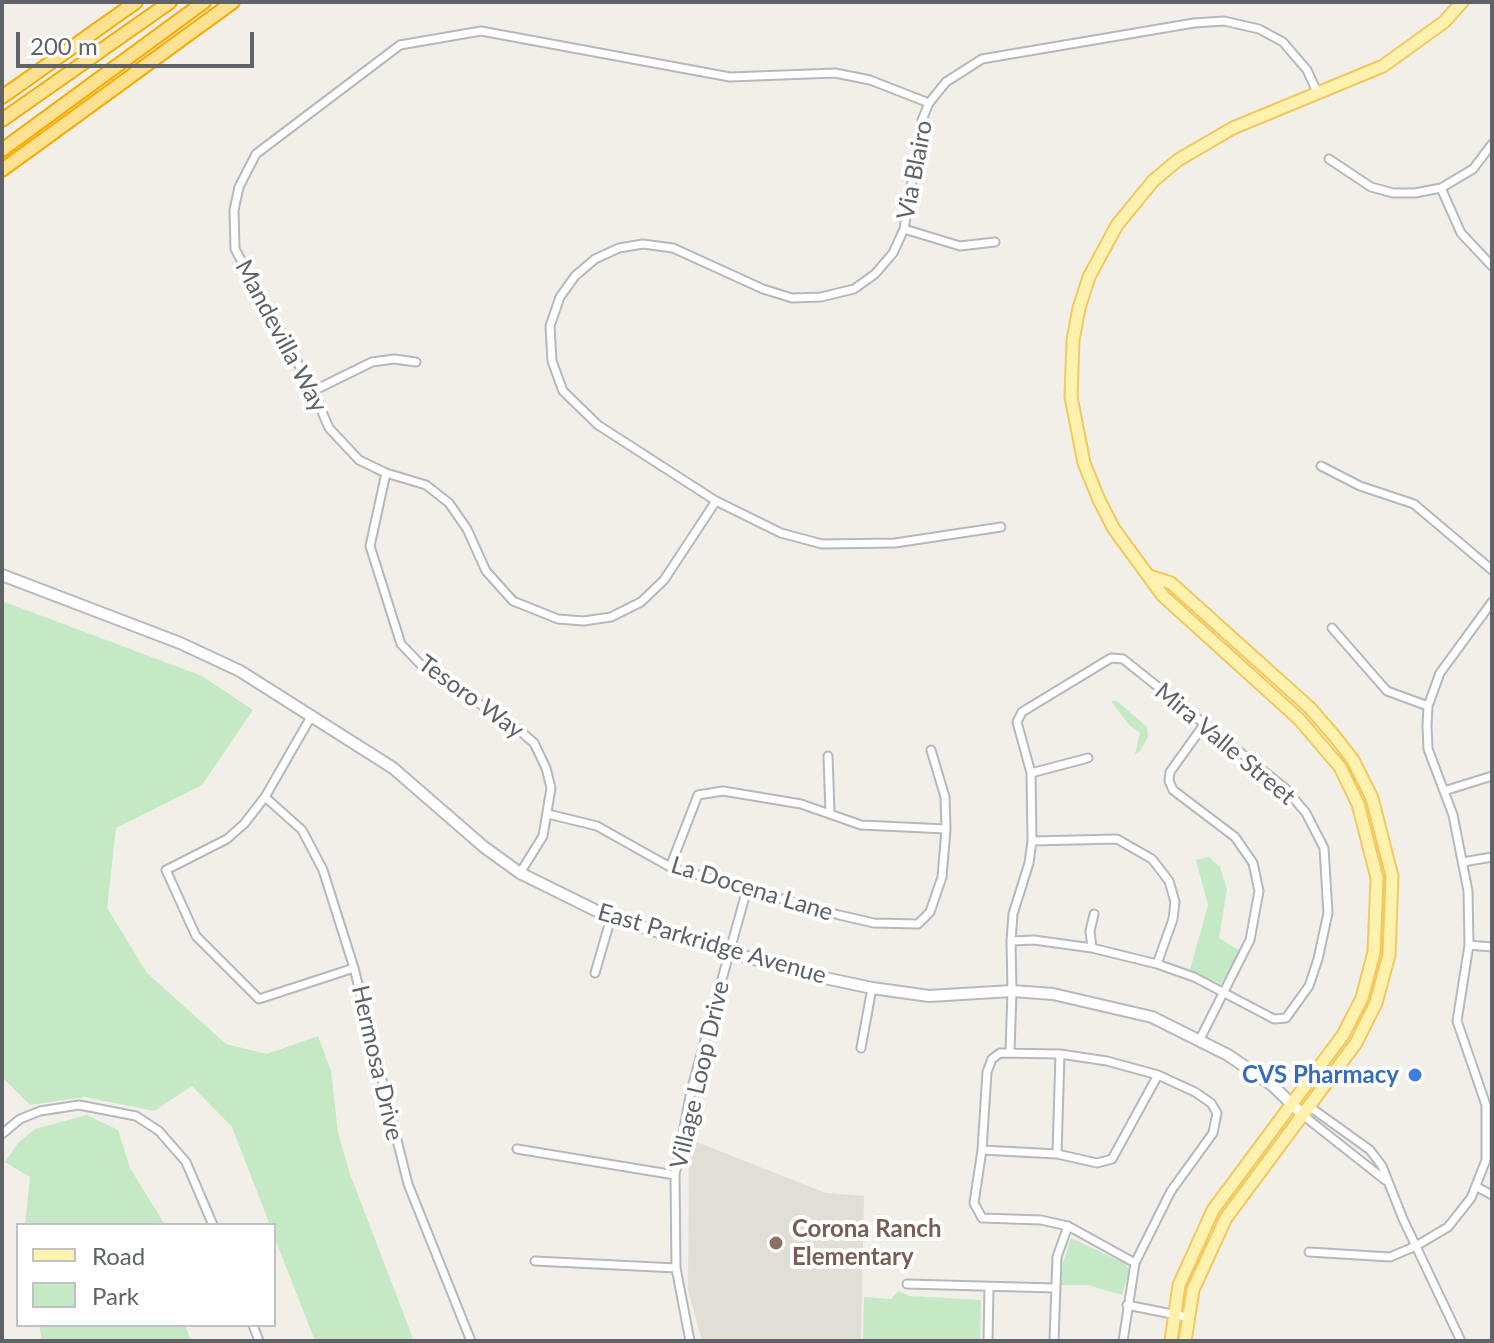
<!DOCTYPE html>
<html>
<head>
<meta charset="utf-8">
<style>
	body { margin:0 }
	#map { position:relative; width:1494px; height:1343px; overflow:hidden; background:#f1efe8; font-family:Lato,sans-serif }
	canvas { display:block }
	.frame { position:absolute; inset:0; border:4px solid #5f6368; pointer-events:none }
	.legend { position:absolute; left:16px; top:1223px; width:260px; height:104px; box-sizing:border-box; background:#fff; border:2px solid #bfc1c3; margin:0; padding:10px 14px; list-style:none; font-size:24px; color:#5f6368 }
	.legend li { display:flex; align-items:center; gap:16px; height:40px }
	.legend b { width:40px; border:2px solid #bfc1c3 }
	.scale { position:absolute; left:16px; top:32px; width:238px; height:36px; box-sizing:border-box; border:4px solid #5f6368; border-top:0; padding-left:10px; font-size:24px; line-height:28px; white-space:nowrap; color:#5f6368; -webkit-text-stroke:6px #fff; paint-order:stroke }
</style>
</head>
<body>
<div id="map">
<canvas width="1494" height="1343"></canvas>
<div class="frame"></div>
<ul class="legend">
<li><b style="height:10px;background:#fff2af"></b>Road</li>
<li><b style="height:22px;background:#c5e8c5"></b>Park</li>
</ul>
<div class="scale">200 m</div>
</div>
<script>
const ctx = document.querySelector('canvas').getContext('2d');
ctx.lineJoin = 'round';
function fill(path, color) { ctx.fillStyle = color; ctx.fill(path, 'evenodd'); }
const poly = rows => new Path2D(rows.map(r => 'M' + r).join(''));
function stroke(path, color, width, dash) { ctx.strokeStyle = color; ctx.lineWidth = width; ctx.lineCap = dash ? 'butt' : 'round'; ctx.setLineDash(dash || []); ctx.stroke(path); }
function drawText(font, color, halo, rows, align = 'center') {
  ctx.font = font + ' Lato,sans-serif'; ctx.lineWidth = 8; ctx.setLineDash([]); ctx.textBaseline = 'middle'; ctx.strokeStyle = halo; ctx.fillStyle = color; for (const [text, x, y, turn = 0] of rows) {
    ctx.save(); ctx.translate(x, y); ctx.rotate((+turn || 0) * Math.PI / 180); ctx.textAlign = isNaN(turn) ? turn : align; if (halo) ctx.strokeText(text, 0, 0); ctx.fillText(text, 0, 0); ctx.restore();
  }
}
fill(poly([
	[689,1139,826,1193,864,1196,861,1341,702,1341,688,1290]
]), '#e1ded6');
fill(poly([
	[2,601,202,676,253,710,202,785,116,828,107,908,147,973,226,1044,267,1054,318,1036,331,1071,338,1133,350,1174,414,1341,315,1341,274,1236,274,1225,270,1225,232,1127,192,1086,154,1111,85,1097,30,1105,2,1077],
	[1111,701,1117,701,1147,727,1148,737,1140,751,1135,754,1140,733,1129,725],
	[1209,857,1220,867,1227,889,1219,938,1240,951,1221,984,1190,970,1208,905,1196,860],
	[87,1115,118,1130,130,1168,165,1225,25,1225,30,1177,5,1162,18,1143,35,1129],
	[1071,1238,1126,1264,1129,1271,1122,1295,1088,1285,1061,1285,1063,1263],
	[898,1291,910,1296,981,1300,980,1341,863,1341,864,1297,891,1299],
	[39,1325,185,1325,191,1341,42,1341]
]), '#c5e8c5');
const street = poly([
	[1329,159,1371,187,1393,193,1415,193,1441,188,1473,169,1492,144],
	[1441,188,1461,233,1492,266],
	[904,229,960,246,995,242],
	[313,391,372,362,394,359,416,362],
	[1321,466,1360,486,1414,504,1492,570],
	[386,473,370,546,401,644,423,667,518,729,534,743,546,768,551,788,543,836,520,873],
	[716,501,664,580,641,602,611,617,584,621,558,619,513,601,486,571,467,529,449,503,426,485,386,473,359,460,329,428,313,391,235,249,234,210,239,187,256,154,400,45,481,31,730,77,835,73,870,80,929,103],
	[1001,527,895,543,822,544,781,533,716,501,598,425,563,391,552,361,550,326,560,297,575,276,595,259,619,248,643,244,673,248,763,289,792,298,821,297,854,289,875,274,893,253,904,229,922,120,929,103,946,82,982,59,1194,23,1224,21,1259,29,1283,42,1307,70,1318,94],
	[1332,628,1387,691,1428,706],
	[312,715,265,797,244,824,227,839,166,870,196,936,259,999,354,968],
	[828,756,830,812],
	[1031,773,1088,758],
	[1444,791,1492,776],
	[265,797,302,830,323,870,354,968,408,1184,471,1341],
	[548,814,597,826,670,867,839,915,874,923,918,924,930,912,942,877,946,829,945,797,931,750],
	[1032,841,1117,839,1152,859,1169,881,1175,902,1173,919,1157,964],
	[1463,862,1492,857],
	[670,867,698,795,723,791,801,804,861,825,946,829],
	[1469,945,1492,947],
	[1092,948,1090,931,1094,914],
	[595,973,611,918],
	[1200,1039,1250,940,1259,891,1253,863,1235,837,1173,790,1169,781,1170,772,1203,726],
	[861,1048,872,988],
	[1010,1051,1012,991,1011,941,1013,914,1029,863,1032,841,1031,773,1017,722,1022,712,1111,658,1123,659,1285,788,1306,813,1324,848,1328,913,1318,959,1309,986,1286,1018,1274,1019,1194,977,1157,964,1092,948,1034,940,1011,941],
	[1310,1107,1370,1150,1382,1166,1403,1219,1461,1341],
	[1304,1116,1385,1180],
	[2,1134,20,1119,40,1111,79,1105,136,1116,159,1131,186,1162,213,1225],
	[517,1149,675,1175],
	[982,1150,1057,1154,1097,1163,1112,1159,1158,1075],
	[1057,1154,1060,1054],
	[1477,1187,1492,1195],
	[1309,1252,1390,1257,1416,1246,1448,1227,1471,1198,1486,1160,1486,1105,1457,1021,1469,945,1468,891,1453,815,1428,749,1427,726,1428,706,1440,673,1492,602],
	[535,1261,676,1268],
	[907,1284,1055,1288],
	[1127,1305,1187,1317],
	[253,1325,259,1341],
	[690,1341,676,1268,675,1175,691,1091,747,889],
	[988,1341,989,1288],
	[1054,1341,1057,1257,1068,1226],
	[1123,1341,1135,1263,1171,1191,1213,1133,1217,1113,1211,1103,1195,1092,1158,1075,1107,1061,1060,1054,1000,1053,992,1059,987,1072,982,1150,974,1203,982,1218,1041,1220,1068,1226,1135,1263]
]);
const secondary = poly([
	[2,575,180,643,240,671,393,768,484,847,520,873,611,918,806,974,872,988,929,996,1012,991,1053,994,1152,1017,1228,1055,1272,1085,1304,1116]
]);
const primary = poly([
	[1152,577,1171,583,1310,708,1336,738,1353,760,1372,798,1392,876,1389,955,1376,1003,1356,1043,1226,1218,1193,1290,1185,1341],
	[1171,1341,1179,1285,1213,1210,1343,1035,1362,998,1374,952,1377,878,1358,804,1340,767,1299,719,1163,596,1114,529,1099,500,1084,463,1071,397,1073,340,1079,308,1089,277,1117,225,1153,181,1178,160,1233,128,1383,66,1444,22,1462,2]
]);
const highway = poly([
	[2,97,136,2],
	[2,120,170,2],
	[2,150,204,2],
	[2,170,233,2]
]);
stroke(street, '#b5b8bc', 11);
stroke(secondary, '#b6babf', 14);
stroke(primary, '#f2c960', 15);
stroke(highway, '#f9ab00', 16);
stroke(street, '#fff', 7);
stroke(secondary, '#fff', 10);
stroke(primary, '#fff2af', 11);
stroke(highway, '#fde293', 12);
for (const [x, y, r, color] of [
	[1415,1075,8,"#3f7fe0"],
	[776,1243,8,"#8d6e63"]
]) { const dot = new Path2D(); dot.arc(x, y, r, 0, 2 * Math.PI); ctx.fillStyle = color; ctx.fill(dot); stroke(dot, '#fff', 3); }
drawText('24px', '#5f6368', '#fff', [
	["Via Blairo",915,170,-79],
	["Mandevilla Way",281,336,62],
	["Tesoro Way",471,697,36],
	["Mira Valle Street",1225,744,40],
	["La Docena Lane",752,889,17],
	["East Parkridge Avenue",712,944,16],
	["Hermosa Drive",377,1063,77],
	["Village Loop Drive",700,1075,-77]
]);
drawText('bold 24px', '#366cbe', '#fff', [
	["CVS Pharmacy",1399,1075]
], 'right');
drawText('bold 24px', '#785e54', '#fff', [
	["Corona Ranch",792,1229],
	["Elementary",792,1257]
], 'left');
</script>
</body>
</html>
